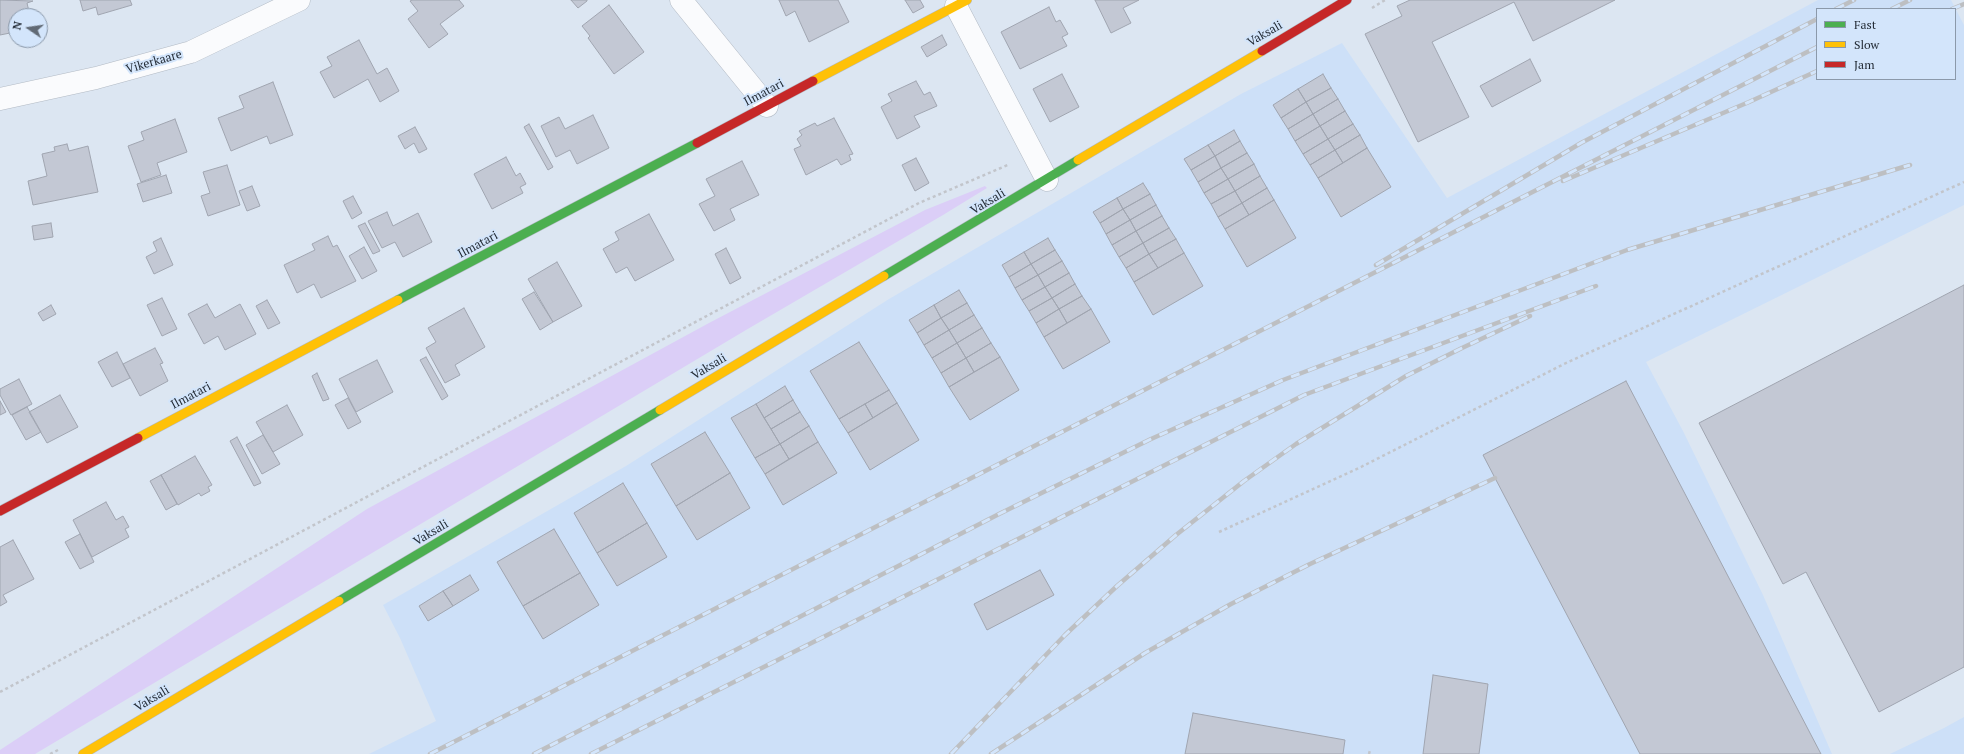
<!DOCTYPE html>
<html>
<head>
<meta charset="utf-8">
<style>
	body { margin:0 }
	#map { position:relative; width:1964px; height:754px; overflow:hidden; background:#dce6f2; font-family:"PT Serif",serif }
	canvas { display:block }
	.legend { position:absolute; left:1816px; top:8px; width:140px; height:72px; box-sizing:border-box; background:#d3e5fb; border:1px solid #8b99aa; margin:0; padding:5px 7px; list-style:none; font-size:12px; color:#1f2731 }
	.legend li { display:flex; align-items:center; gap:8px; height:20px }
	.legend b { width:20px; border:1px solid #8b99aa }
	.north { position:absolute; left:8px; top:8px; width:40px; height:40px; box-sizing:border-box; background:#d3e5fb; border:1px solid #8b99aa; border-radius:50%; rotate:283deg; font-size:11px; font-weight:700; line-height:16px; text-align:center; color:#1f2731 }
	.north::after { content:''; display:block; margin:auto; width:14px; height:18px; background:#616a75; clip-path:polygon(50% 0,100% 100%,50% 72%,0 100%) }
</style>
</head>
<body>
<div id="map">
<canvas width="1964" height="754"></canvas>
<ul class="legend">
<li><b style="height:5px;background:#4caf50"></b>Fast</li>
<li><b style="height:5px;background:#ffc107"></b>Slow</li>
<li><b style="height:5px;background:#c62828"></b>Jam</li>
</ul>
<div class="north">N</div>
</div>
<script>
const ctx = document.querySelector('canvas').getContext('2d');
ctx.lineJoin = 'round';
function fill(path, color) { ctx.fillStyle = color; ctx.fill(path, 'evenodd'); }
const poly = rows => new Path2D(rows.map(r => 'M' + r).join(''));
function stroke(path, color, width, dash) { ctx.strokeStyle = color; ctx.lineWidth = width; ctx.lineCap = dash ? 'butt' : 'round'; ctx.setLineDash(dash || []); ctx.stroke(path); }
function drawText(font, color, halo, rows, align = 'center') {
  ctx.font = font + ' "PT Serif",serif'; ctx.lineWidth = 4; ctx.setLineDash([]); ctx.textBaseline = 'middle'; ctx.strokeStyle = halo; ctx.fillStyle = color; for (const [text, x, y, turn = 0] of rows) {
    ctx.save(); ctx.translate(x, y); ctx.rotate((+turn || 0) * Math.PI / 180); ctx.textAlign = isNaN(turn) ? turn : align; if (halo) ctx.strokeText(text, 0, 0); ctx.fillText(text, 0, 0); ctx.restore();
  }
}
fill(poly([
	[1818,0,1951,0,1964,25,1964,205,1646,362,1683,431,1763,595,1832,754,369,754,436,721,400,638,383,605,626,466,889,299,1241,94,1342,43,1447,198],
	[1817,9,1955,9,1955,79,1817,79],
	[1964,717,1964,754,1890,754,1944,728]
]), '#cde0f8');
fill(poly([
	[985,186,987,188,943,215,746,330,35,754,0,754,0,750,367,509,709,323,925,210]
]), '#dbcef7');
const building = poly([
	[0,0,33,1,27,3,30,16,16,16,16,24,9,26,10,33,0,35,0,0],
	[80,0,130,0,132,5,98,15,96,7,83,11,80,0],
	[412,0,459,0,464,6,440,24,448,34,429,48,408,19,418,11,410,1,412,0],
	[571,0,587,0,587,1,578,8,571,0],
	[779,0,838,0,849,22,809,42,795,11,786,16,779,0],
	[905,0,920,0,924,7,913,13,905,0],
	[1095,0,1139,0,1123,8,1131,23,1111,33,1095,0],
	[1410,0,1615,0,1533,41,1514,2,1432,42,1469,117,1418,142,1365,34,1402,16,1397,6,1410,0],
	[609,5,644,52,614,74,588,38,590,36,582,26,609,5],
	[1049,7,1056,22,1060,20,1068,34,1062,37,1067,46,1020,69,1001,32,1049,7],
	[942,35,947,45,927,57,921,47,942,35],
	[359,40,377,74,387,68,399,91,380,102,368,79,334,98,320,72,332,66,327,57,359,40],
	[1530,59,1541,81,1492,107,1480,86,1530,59],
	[1062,74,1079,107,1050,122,1033,89,1062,74],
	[1323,74,1331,88,1306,102,1298,89,1323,74],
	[916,81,924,95,930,92,937,106,914,116,920,127,897,139,881,107,892,101,888,94,916,81],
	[273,82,293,135,270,144,267,136,231,151,218,118,244,108,239,96,273,82],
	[1331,88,1338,99,1313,114,1306,102,1331,88],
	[1298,89,1306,102,1281,118,1273,105,1298,89],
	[1338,99,1345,111,1320,126,1313,114,1338,99],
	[1306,102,1313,114,1288,129,1281,118,1306,102],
	[1345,111,1353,124,1328,139,1320,126,1345,111],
	[1313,114,1320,126,1295,141,1288,129,1313,114],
	[593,115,609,148,577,164,570,150,556,157,541,126,559,117,565,129,593,115],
	[834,118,853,154,849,155,851,160,841,165,837,159,806,175,794,149,801,146,797,139,802,135,799,131,815,123,817,126,834,118],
	[175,119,187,152,157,163,161,175,141,182,128,146,144,140,141,132,175,119],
	[529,124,553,167,548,170,524,127,529,124],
	[1353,124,1360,135,1335,150,1328,139,1353,124],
	[1320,126,1328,139,1303,154,1295,141,1320,126],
	[415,127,427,149,419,153,414,143,405,149,398,136,415,127],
	[1234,130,1240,141,1215,156,1208,145,1234,130],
	[1360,135,1367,148,1343,163,1335,150,1360,135],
	[1328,139,1335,150,1310,165,1303,154,1328,139],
	[1240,141,1247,153,1221,168,1215,156,1240,141],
	[67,144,69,151,88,146,98,192,33,205,28,181,47,176,42,154,55,151,54,147,67,144],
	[1208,145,1215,156,1191,170,1184,159,1208,145],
	[1367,148,1391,187,1341,217,1318,178,1367,148],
	[1335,150,1343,163,1318,178,1310,165,1335,150],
	[1247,153,1254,164,1228,179,1221,168,1247,153],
	[1215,156,1221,168,1198,182,1191,170,1215,156],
	[506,157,516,176,520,173,526,184,520,187,523,193,492,209,474,174,506,157],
	[916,158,929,183,915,191,902,165,916,158],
	[742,161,759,195,730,209,735,220,714,231,699,204,715,196,706,179,742,161],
	[1254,164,1260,176,1235,191,1228,179,1254,164],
	[227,165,240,205,208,216,201,196,210,193,203,172,227,165],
	[1221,168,1228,179,1204,193,1198,182,1221,168],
	[166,175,172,193,143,202,137,184,166,175],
	[1260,176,1267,188,1242,203,1235,191,1260,176],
	[1228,179,1235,191,1211,204,1204,193,1228,179],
	[1143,183,1150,194,1123,209,1117,198,1143,183],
	[252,186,260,206,247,211,239,191,252,186],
	[1267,188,1274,200,1249,215,1242,203,1267,188],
	[1235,191,1242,203,1218,217,1211,204,1235,191],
	[1150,194,1156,205,1130,220,1123,209,1150,194],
	[353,196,362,213,352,219,343,201,353,196],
	[1117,198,1123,209,1100,223,1093,212,1117,198],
	[1274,200,1296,238,1247,267,1225,229,1274,200],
	[1242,203,1249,215,1225,229,1218,217,1242,203],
	[1156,205,1162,216,1136,231,1130,220,1156,205],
	[1123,209,1130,220,1106,234,1100,223,1123,209],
	[387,212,393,226,418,213,432,242,403,257,395,242,382,248,368,221,387,212],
	[649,214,674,260,635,281,627,267,616,273,603,249,619,240,615,232,649,214],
	[1162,216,1169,228,1143,243,1136,231,1162,216],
	[1130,220,1136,231,1112,245,1106,234,1130,220],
	[51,223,53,237,34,240,32,226,51,223],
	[365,223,380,251,373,254,358,226,365,223],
	[1169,228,1176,239,1149,254,1143,243,1169,228],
	[1136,231,1143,243,1119,257,1112,245,1136,231],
	[328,236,333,247,337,245,356,281,321,298,314,284,297,293,284,265,315,250,312,244,328,236],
	[161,238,173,265,154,274,146,257,157,251,153,242,161,238],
	[1048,238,1055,250,1031,264,1024,252,1048,238],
	[1176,239,1184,253,1158,268,1149,254,1176,239],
	[1143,243,1149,254,1126,268,1119,257,1143,243],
	[364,247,377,271,362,279,349,256,364,247],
	[726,248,741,278,730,284,715,254,726,248],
	[1055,250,1062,261,1038,275,1031,264,1055,250],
	[1024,252,1031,264,1009,277,1002,265,1024,252],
	[1184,253,1203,286,1153,315,1134,282,1184,253],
	[1149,254,1158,268,1134,282,1126,268,1149,254],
	[1062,261,1069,273,1045,287,1038,275,1062,261],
	[557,262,582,306,553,322,528,279,557,262],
	[1031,264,1038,275,1015,288,1009,277,1031,264],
	[1069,273,1075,284,1052,298,1045,287,1069,273],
	[1038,275,1045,287,1022,300,1015,288,1038,275],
	[1075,284,1082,296,1059,309,1052,298,1075,284],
	[1964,285,1964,667,1879,712,1806,572,1783,584,1699,423,1964,285],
	[1045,287,1052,298,1029,311,1022,300,1045,287],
	[959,290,967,303,941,318,934,305,959,290],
	[534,292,553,322,540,330,522,299,534,292],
	[1082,296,1091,309,1067,323,1059,309,1082,296],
	[162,298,177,329,162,336,147,305,162,298],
	[1052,298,1059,309,1036,323,1029,311,1052,298],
	[267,300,280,323,268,329,256,306,267,300],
	[967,303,974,315,949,330,941,318,967,303],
	[207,304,215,318,240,304,256,334,225,350,218,336,204,344,188,314,207,304],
	[51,305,56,314,43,321,38,313,51,305],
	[934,305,941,318,917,333,909,320,934,305],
	[464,308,485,347,455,365,460,375,445,383,426,348,436,342,428,328,464,308],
	[1059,309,1067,323,1044,337,1036,323,1059,309],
	[1091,309,1110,342,1063,369,1044,337,1091,309],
	[974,315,982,328,957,343,949,330,974,315],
	[941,318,949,330,924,345,917,333,941,318],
	[982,328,991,343,966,358,957,343,982,328],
	[949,330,957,343,932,358,924,345,949,330],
	[859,342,889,390,839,419,810,371,859,342],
	[957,343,966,358,941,373,932,358,957,343],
	[991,343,1000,357,974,372,966,358,991,343],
	[155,348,163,363,160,364,168,381,140,396,123,364,155,348],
	[117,352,130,378,112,387,98,362,117,352],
	[426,357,448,396,442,400,420,360,426,357],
	[1000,357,1019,390,970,420,949,387,1000,357],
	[966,358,974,372,949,387,941,373,966,358],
	[377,360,393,392,356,412,339,379,377,360],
	[317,373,329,399,323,401,312,376,317,373],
	[19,379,32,404,11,415,0,395,0,389,19,379],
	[1626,381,1821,754,1640,754,1495,478,1483,455,1626,381],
	[785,386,793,400,764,418,756,404,785,386],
	[889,390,897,403,873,418,865,404,889,390],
	[60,395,78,427,47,443,29,412,60,395],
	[348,398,361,422,348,429,335,405,348,398],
	[793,400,800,412,771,429,764,418,793,400],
	[0,401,6,412,0,415,0,401],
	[897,403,919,440,870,470,848,433,897,403],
	[756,404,780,444,755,458,731,418,756,404],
	[865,404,873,418,848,433,839,419,865,404],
	[287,405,303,435,273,452,256,422,287,405],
	[27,407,41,432,26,440,12,415,27,407],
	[800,412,809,426,780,444,771,429,800,412],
	[809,426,818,442,789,459,780,444,809,426],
	[705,432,730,473,676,506,651,464,705,432],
	[263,435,280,464,262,474,246,445,263,435],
	[237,437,261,483,254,486,230,441,237,437],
	[818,442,837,473,783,505,765,474,818,442],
	[780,444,789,459,765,474,755,458,780,444],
	[195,456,212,485,208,487,210,491,201,496,199,493,178,505,161,475,195,456],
	[730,473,750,508,697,540,676,506,730,473],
	[161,475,177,504,166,510,150,481,161,475],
	[623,483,647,523,597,553,574,513,623,483],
	[106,502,116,520,123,516,129,527,125,529,129,537,92,557,73,520,106,502],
	[647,523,667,557,617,586,597,553,647,523],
	[554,529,580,573,523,606,497,562,554,529],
	[80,534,94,562,80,569,65,542,80,534],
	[13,540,34,579,3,595,7,602,0,606,0,547,13,540],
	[1040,570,1054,595,987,630,974,604,1040,570],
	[580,573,599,605,543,639,523,606,580,573],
	[470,575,479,590,453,606,443,591,470,575],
	[443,591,453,606,428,621,419,606,443,591],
	[1433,675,1488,684,1479,754,1423,754,1433,675],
	[1193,713,1345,740,1343,754,1185,754,1193,713]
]);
fill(building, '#c3c8d4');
stroke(building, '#a0a5b0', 1);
const street = poly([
	[681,0,767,106],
	[956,6,1047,180],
	[0,99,96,78,191,52,299,0]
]);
const fast = poly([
	[884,276,1078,160],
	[398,300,697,143],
	[339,601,660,410]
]);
const slow = poly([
	[813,81,967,0],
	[1078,160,1262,51],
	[660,410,884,276],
	[138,438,398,300],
	[83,754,339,601]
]);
const jam = poly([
	[1262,51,1347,0],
	[697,143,813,81],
	[0,511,138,438]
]);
stroke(street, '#b2bac4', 23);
stroke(fast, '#b2bac4', 10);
stroke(slow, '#b2bac4', 10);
stroke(jam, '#b2bac4', 10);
stroke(poly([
	[1372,8,1385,0],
	[1219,532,1361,467,1564,364,1964,182],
	[0,692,919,203,1010,164],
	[50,754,58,750],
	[1369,754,1370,750]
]), '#c2c5cb', 2.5, [3, 3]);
stroke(street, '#fafbfd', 22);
stroke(fast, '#4caf50', 9);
stroke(slow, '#ffc107', 9);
stroke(jam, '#c62828', 9);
const rail = poly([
	[1836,9,1854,0],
	[1892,9,1910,0],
	[1952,9,1964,4],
	[1563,181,1749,102,1817,71],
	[1376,265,1581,143,1817,19],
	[430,754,1817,47],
	[534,754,999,514,1151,439,1283,380,1627,250,1910,165],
	[591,754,1304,395,1596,286],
	[951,754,1065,635,1117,586,1176,535,1244,481,1296,444,1406,376,1462,348,1530,316],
	[991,754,1145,653,1231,604,1310,564,1495,478]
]);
stroke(rail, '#bdbfc2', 4.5);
stroke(rail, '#d3e5fb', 3, [9]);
drawText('12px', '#1f2731', '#d3e5fb', [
	["Vaksali",1265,34,-30],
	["Vikerkaare",154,62,-16],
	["Ilmatari",764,93,-28],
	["Vaksali",988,202,-31],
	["Ilmatari",478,245,-28],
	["Vaksali",709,367,-31],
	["Ilmatari",191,396,-28],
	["Vaksali",431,533,-31],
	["Vaksali",152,699,-31]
]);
</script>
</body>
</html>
